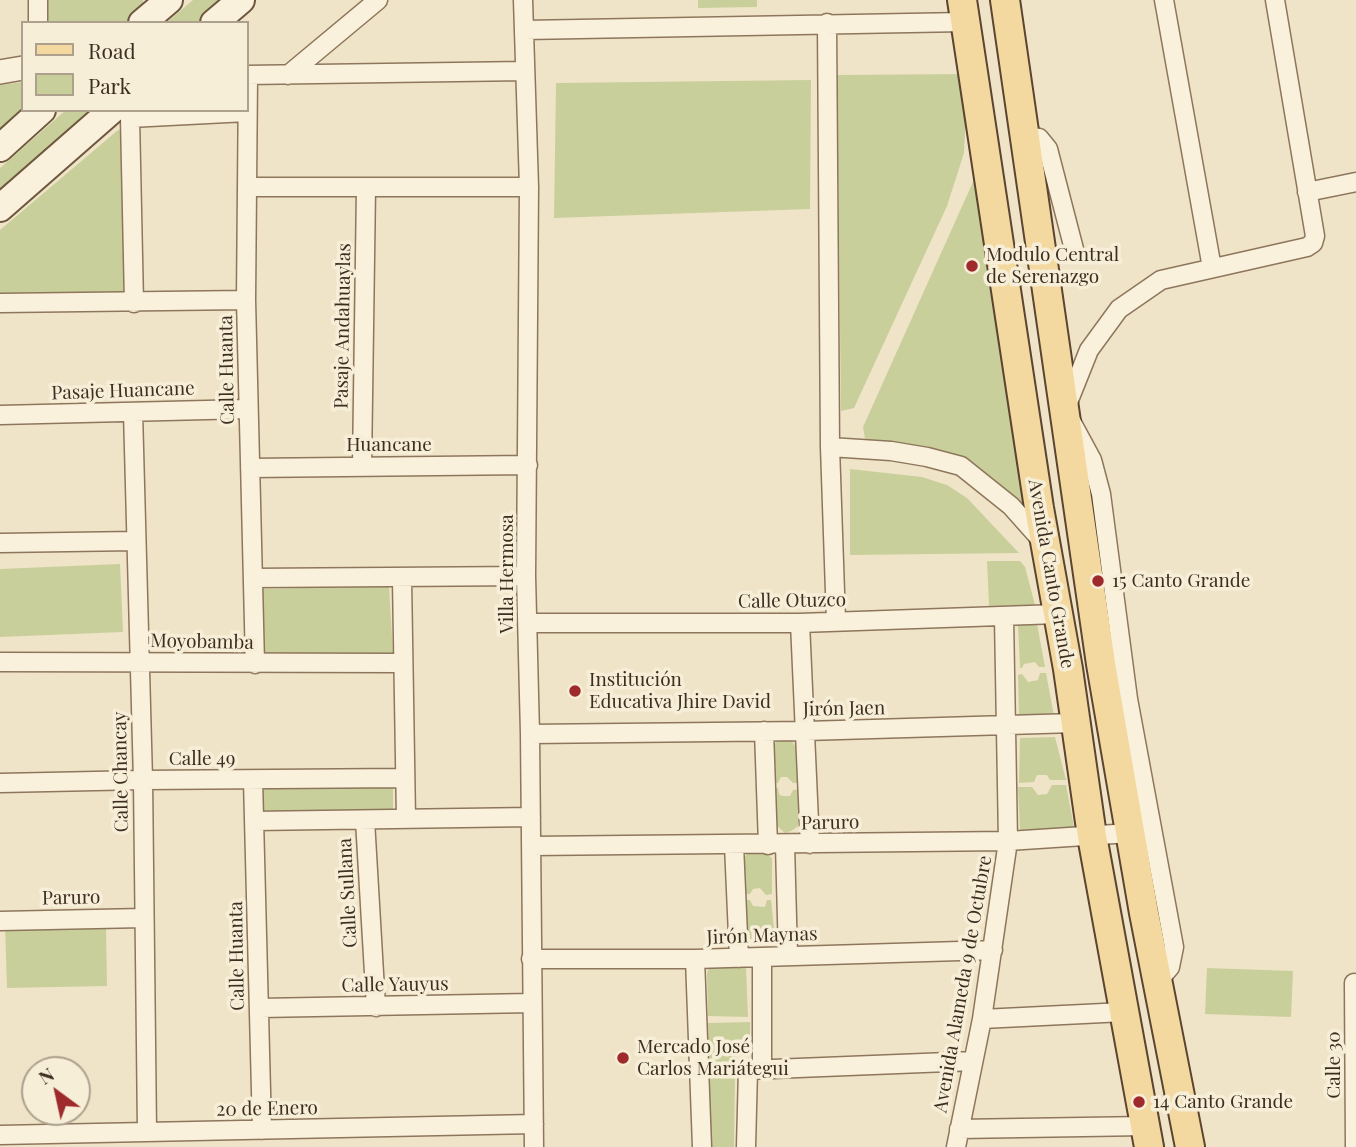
<!DOCTYPE html>
<html>
<head>
<meta charset="utf-8">
<style>
	body { margin:0 }
	#map { position:relative; width:1356px; height:1147px; overflow:hidden; background:#f0e4c8; font-family:"Playfair Display",serif }
	canvas { display:block }
	.legend { position:absolute; left:21px; top:21px; width:228px; height:91px; box-sizing:border-box; background:#f7eed8; border:2px solid #ada18e; margin:0; padding:9px 12px; list-style:none; font-size:21px; color:#3d2e20 }
	.legend li { display:flex; align-items:center; gap:14px; height:35px }
	.legend b { width:35px; border:2px solid #ada18e }
	.north { position:absolute; left:21px; top:1056px; width:70px; height:70px; box-sizing:border-box; background:#f7eed8; border:2px solid #ada18e; border-radius:50%; rotate:327deg; font-size:19px; font-weight:700; line-height:28px; text-align:center; color:#3d2e20 }
	.north::after { content:''; display:block; margin:auto; width:24px; height:32px; background:#9e2a2b; clip-path:polygon(50% 0,100% 100%,50% 72%,0 100%) }
</style>
</head>
<body>
<div id="map">
<canvas width="1356" height="1147"></canvas>
<ul class="legend">
<li><b style="height:9px;background:#f3d9a0"></b>Road</li>
<li><b style="height:19px;background:#c9cf9b"></b>Park</li>
</ul>
<div class="north">N</div>
</div>
<script>
const ctx = document.querySelector('canvas').getContext('2d');
ctx.lineJoin = 'round';
function fill(path, color) { ctx.fillStyle = color; ctx.fill(path, 'evenodd'); }
const poly = rows => new Path2D(rows.map(r => 'M' + r).join(''));
function stroke(path, color, width, dash) { ctx.strokeStyle = color; ctx.lineWidth = width; ctx.lineCap = dash ? 'butt' : 'round'; ctx.setLineDash(dash || []); ctx.stroke(path); }
function drawText(font, color, halo, rows, align = 'center') {
  ctx.font = font + ' "Playfair Display",serif'; ctx.lineWidth = 7; ctx.setLineDash([]); ctx.textBaseline = 'middle'; ctx.strokeStyle = halo; ctx.fillStyle = color; for (const [text, x, y, turn = 0] of rows) {
    ctx.save(); ctx.translate(x, y); ctx.rotate((+turn || 0) * Math.PI / 180); ctx.textAlign = isNaN(turn) ? turn : align; if (halo) ctx.strokeText(text, 0, 0); ctx.fillText(text, 0, 0); ctx.restore();
  }
}
fill(poly([
	[42,0,143,0,144,13,132,23,41,23],
	[193,0,231,0,204,23,166,23],
	[698,0,757,0,757,7,698,8],
	[968,74,964,153,947,206,854,408,841,411,837,75],
	[811,80,810,209,554,218,556,83],
	[23,82,23,110,0,137,0,85],
	[66,110,98,110,0,194,0,168],
	[118,130,127,132,130,297,0,300,0,230],
	[981,164,1037,528,987,479,909,446,865,439,863,427],
	[850,469,922,477,947,485,967,498,1019,553,850,555],
	[987,561,1020,561,1025,567,1035,605,989,606],
	[120,564,123,632,0,637,0,569],
	[389,586,393,653,262,658,262,589],
	[1022,623,1037,624,1045,667,1039,667,1035,662,1024,664,1022,668,1020,668,1018,625],
	[1040,673,1046,673,1054,716,1019,718,1018,675,1022,674,1028,682,1038,680],
	[1055,737,1066,780,1050,780,1047,775,1037,775,1034,782,1019,783,1020,738],
	[786,739,791,740,799,751,800,783,793,783,787,777,781,777,778,783,772,783,773,745,778,741],
	[393,782,393,810,261,812,261,783],
	[1052,785,1066,785,1074,827,1020,830,1018,787,1032,787,1038,795,1047,794],
	[772,788,778,788,779,794,782,796,790,796,793,790,799,789,800,820,797,827,791,831,785,833,775,824],
	[760,850,772,858,772,894,766,895,760,888,753,889,750,894,743,894,744,860,746,855,753,851],
	[745,900,750,900,753,906,765,907,767,900,771,900,774,929,770,938,765,942,758,943,747,937,744,930],
	[5,926,106,927,107,986,7,988],
	[714,964,742,965,746,967,748,1017,708,1016,707,973,709,968],
	[1207,968,1293,971,1291,1017,1205,1014],
	[750,1022,750,1051,736,1052,735,1069,709,1070,708,1023],
	[709,1074,735,1074,734,1147,709,1147]
]), '#c9cf9b');
const minor = poly([
	[38,0,38,23],
	[523,0,529,187,526,576,530,734,534,1147],
	[1164,0,1212,268],
	[827,23,830,447,836,621],
	[525,30,964,22],
	[247,75,525,71],
	[288,75,378,0],
	[248,76,246,300,255,664],
	[126,110,130,118,134,303],
	[130,118,247,112],
	[1025,136,1039,138,1048,149,1075,253],
	[248,187,529,187],
	[1307,192,1356,182],
	[0,303,246,300],
	[133,412,143,780,147,1132],
	[0,415,248,409],
	[830,447,891,451,927,457,961,466,1011,506,1043,542],
	[362,466,366,188],
	[250,468,528,465],
	[0,543,135,541],
	[253,578,526,576],
	[402,579,406,819],
	[528,623,800,623,1058,614],
	[800,623,810,844],
	[0,662,403,663],
	[764,731,768,845],
	[530,734,806,731,1075,723],
	[253,780,262,1130],
	[0,783,143,780,404,778],
	[365,820,376,1007],
	[255,821,531,817],
	[734,845,739,958],
	[785,845,788,956],
	[531,846,1008,841,1130,833],
	[0,921,143,918],
	[531,959,695,959,993,950],
	[695,959,702,1147],
	[1157,982,1170,967,1174,947,1128,699,1101,494,1092,460,1065,410,1089,350,1119,309,1161,280,1307,247,1313,243,1315,236,1275,0],
	[1354,983,1355,1147],
	[260,1008,531,1003],
	[982,1019,1124,1012],
	[762,1069,762,957],
	[959,1129,1145,1126],
	[0,1135,534,1124],
	[746,1147,748,1070,973,1061],
	[956,1147,982,1019,1008,841,1004,617]
]);
const tertiary = poly([
	[0,72,23,68]
]);
const secondary = poly([
	[142,23,169,0],
	[214,23,241,0],
	[0,148,42,110],
	[0,208,112,110]
]);
const primary = poly([
	[962,0,1039,508,1068,669,1092,836,1149,1147],
	[1005,0,1101,664,1144,913,1190,1147]
]);
stroke(minor, '#8d765c', 21);
stroke(tertiary, '#8d765c', 26);
stroke(secondary, '#6f573f', 30);
stroke(primary, '#5b4430', 32);
stroke(minor, '#faf1dc', 18);
stroke(tertiary, '#faf1dc', 23);
stroke(secondary, '#faf1dc', 26);
stroke(primary, '#f3d9a0', 28);
for (const [x, y, r, color] of [
	[972,266,7,"#9e2a2b"],
	[1098,581,7,"#9e2a2b"],
	[575,691,7,"#9e2a2b"],
	[623,1058,7,"#9e2a2b"],
	[1139,1102,7,"#9e2a2b"]
]) { const dot = new Path2D(); dot.arc(x, y, r, 0, 2 * Math.PI); ctx.fillStyle = color; ctx.fill(dot); stroke(dot, '#f7eed8', 2.5); }
drawText('19px', '#3d2e20', '#f7eed8', [
	["Modulo Central",986,255],
	["de Serenazgo",986,277],
	["15 Canto Grande",1112,581],
	["Institución",589,680],
	["Educativa Jhire David",589,702],
	["Mercado José",637,1047],
	["Carlos Mariátegui",637,1069],
	["14 Canto Grande",1153,1102]
], 'left');
drawText('19px', '#3d2e20', '#f7eed8', [
	["Pasaje Andahuaylas",343,326,-89],
	["Calle Huanta",227,370,-91],
	["Pasaje Huancane",123,391,-2],
	["Huancane",389,445],
	["Villa Hermosa",507,574,-90],
	["Avenida Canto Grande",1051,574,80],
	["Calle Otuzco",792,601,-1],
	["Moyobamba",202,642,1],
	["Jirón Jaen",844,709,-1],
	["Calle 49",202,759],
	["Calle Chancay",121,772,-91],
	["Paruro",830,823,-1],
	["Calle Sullana",348,893,-93],
	["Paruro",71,898,-1],
	["Jirón Maynas",762,936,-2],
	["Calle Huanta",237,956,-91],
	["Avenida Alameda 9 de Octubre",963,984,-80],
	["Calle Yauyus",395,985,-1],
	["Calle 30",1334,1065,-90],
	["20 de Enero",267,1109,-1]
]);
</script>
</body>
</html>
